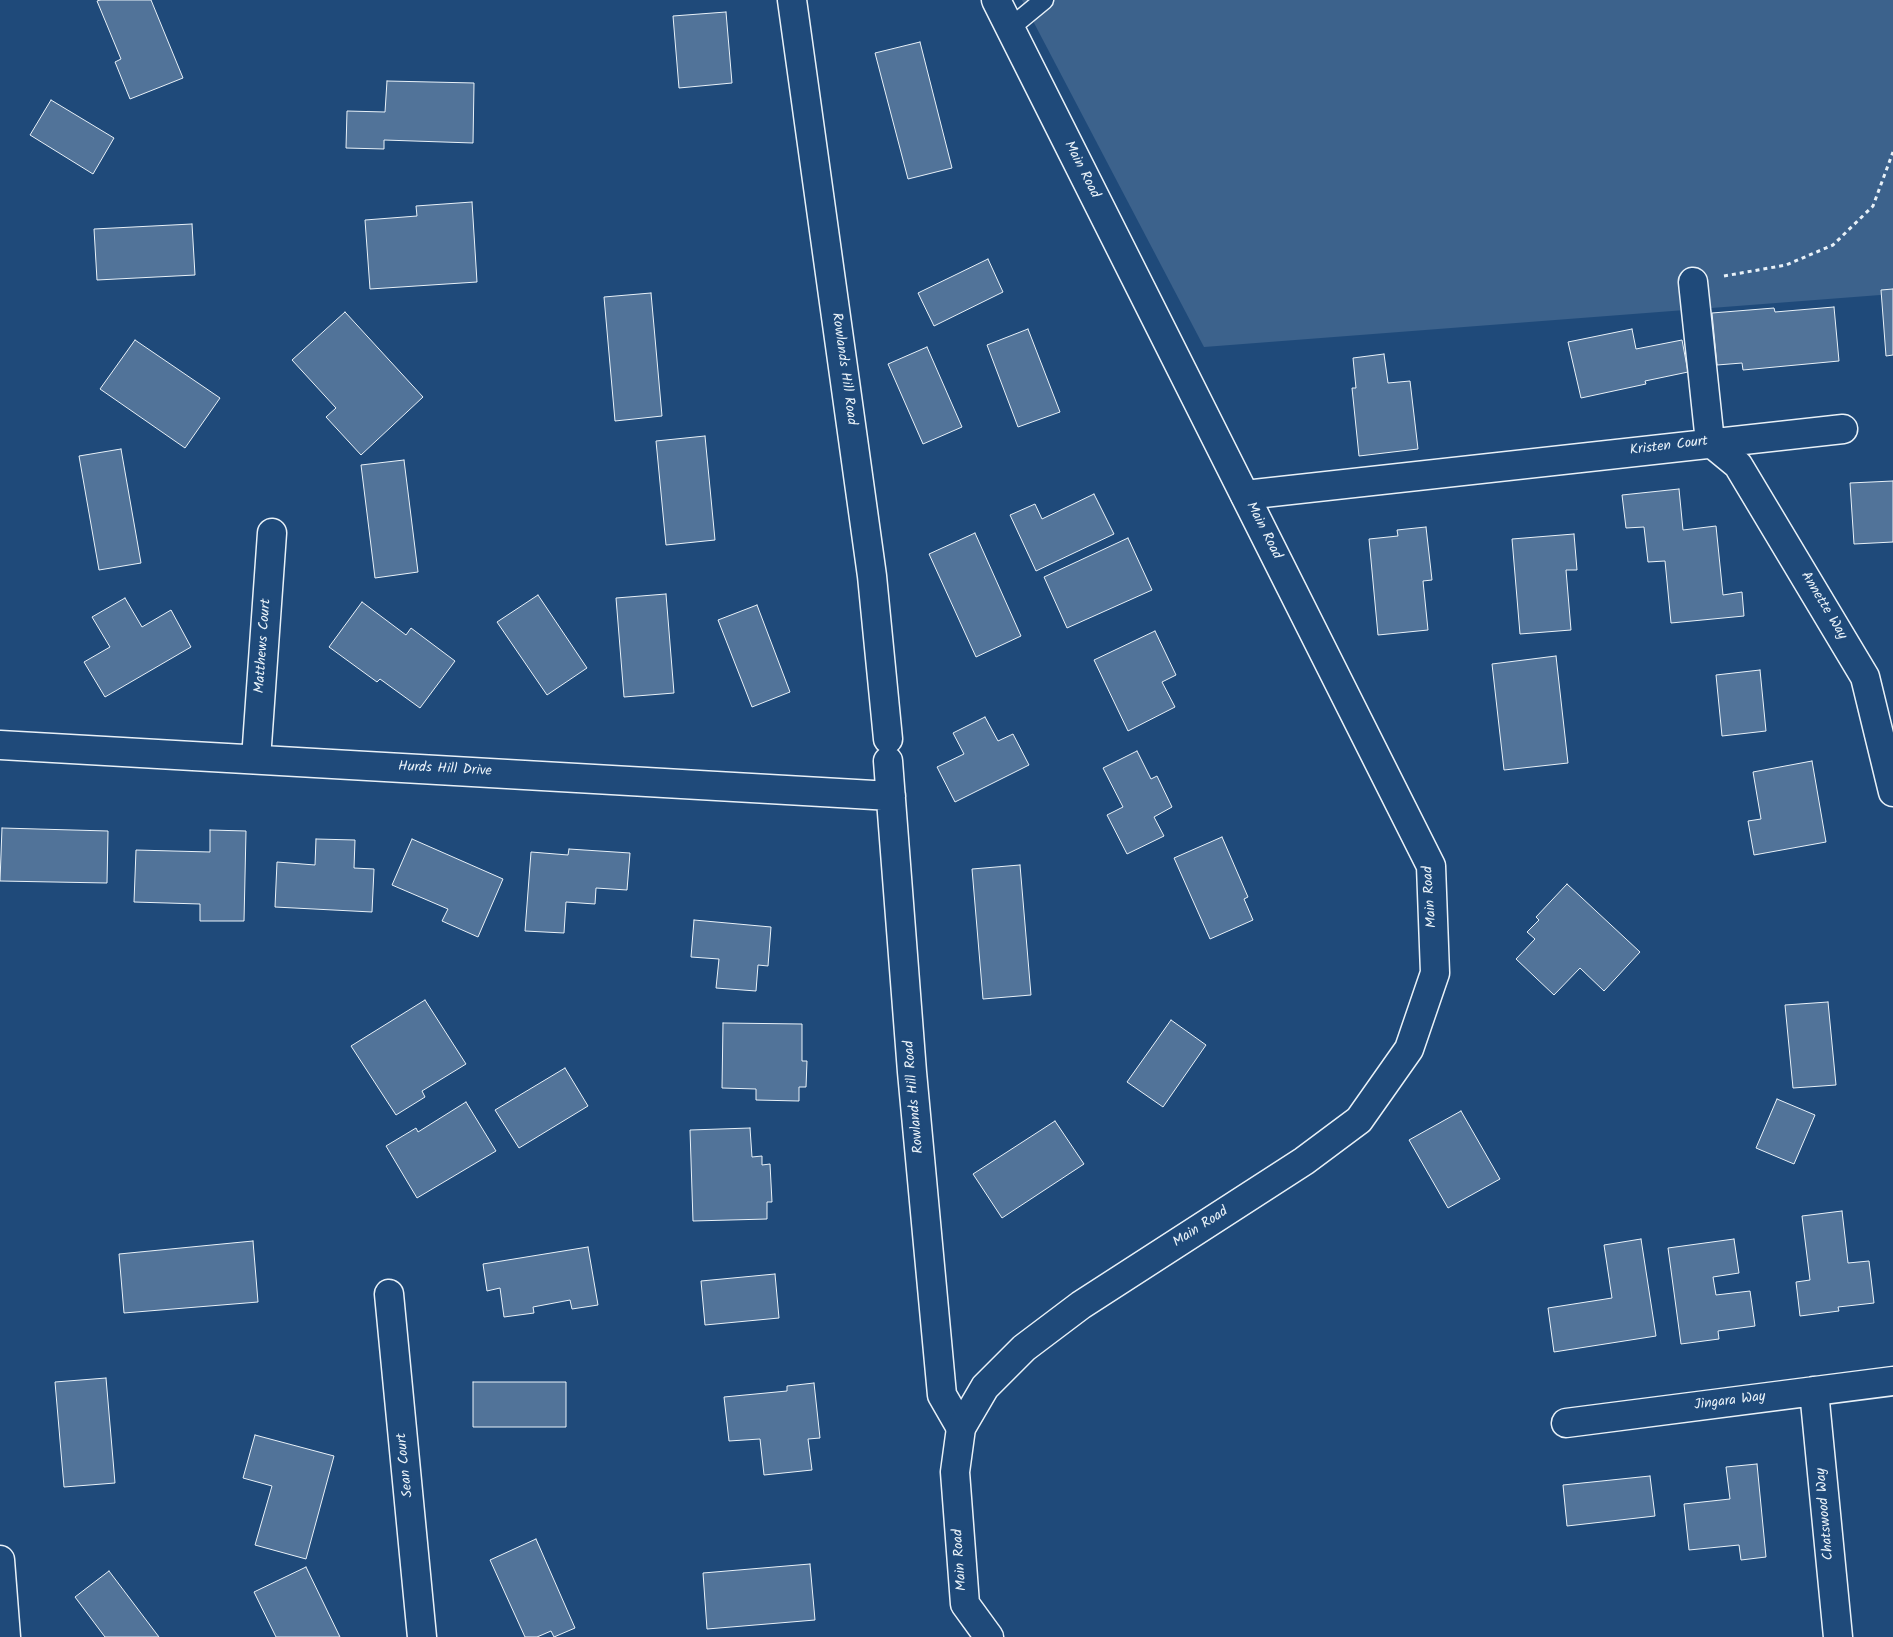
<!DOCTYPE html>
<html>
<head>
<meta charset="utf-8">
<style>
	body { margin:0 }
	canvas { display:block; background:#1f4a7a }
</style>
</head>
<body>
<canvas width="1893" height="1637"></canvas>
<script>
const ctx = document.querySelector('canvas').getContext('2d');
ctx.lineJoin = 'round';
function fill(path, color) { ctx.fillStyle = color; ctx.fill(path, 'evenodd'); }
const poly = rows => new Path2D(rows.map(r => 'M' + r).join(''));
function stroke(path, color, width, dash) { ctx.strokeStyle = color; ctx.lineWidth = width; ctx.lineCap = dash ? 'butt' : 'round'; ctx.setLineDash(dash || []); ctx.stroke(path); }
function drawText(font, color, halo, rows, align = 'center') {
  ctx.font = font + ' Kalam,sans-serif'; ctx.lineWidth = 5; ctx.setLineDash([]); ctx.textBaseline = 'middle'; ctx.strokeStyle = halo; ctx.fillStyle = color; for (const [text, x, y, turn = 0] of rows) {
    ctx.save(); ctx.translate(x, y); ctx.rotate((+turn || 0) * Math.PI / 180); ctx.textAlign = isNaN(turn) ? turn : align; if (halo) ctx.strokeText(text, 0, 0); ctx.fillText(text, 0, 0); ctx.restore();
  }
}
fill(poly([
	[1022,0,1893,0,1893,294,1204,347]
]), '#3c628c');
const building = poly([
	[100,0,151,0,183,78,130,99,115,62,121,59,97,1,100,0],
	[726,12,732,83,679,88,673,16,726,12],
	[920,42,952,168,908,179,875,53,920,42],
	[387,81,474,83,473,143,384,140,384,149,346,148,347,111,385,112,387,81],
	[51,100,114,138,93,174,30,135,51,100],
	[472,202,477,282,370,289,365,220,417,216,416,206,472,202],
	[192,224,195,275,97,280,94,229,192,224],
	[988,259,1003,292,934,326,918,293,988,259],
	[1893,289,1893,355,1886,356,1881,290,1893,289],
	[651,293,662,416,615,421,604,297,651,293],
	[1834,307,1839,361,1743,370,1742,363,1717,365,1712,313,1774,308,1775,312,1834,307],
	[345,312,423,397,361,455,326,417,336,408,292,360,345,312],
	[1028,329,1060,412,1018,427,987,345,1028,329],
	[1632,329,1636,349,1682,340,1688,372,1645,381,1646,384,1581,398,1568,342,1632,329],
	[135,340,220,398,185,448,100,389,135,340],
	[927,347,962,427,923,444,888,364,927,347],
	[1384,354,1388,383,1410,381,1418,449,1359,456,1352,388,1356,388,1353,358,1384,354],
	[705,436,715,540,666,545,656,441,705,436],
	[121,449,141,563,99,570,79,456,121,449],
	[404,460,418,572,375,578,361,465,404,460],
	[1893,481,1893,542,1854,544,1850,483,1893,481],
	[1679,489,1683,530,1716,526,1723,595,1742,592,1744,616,1671,623,1665,561,1648,562,1644,527,1626,528,1622,495,1679,489],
	[1094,494,1114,534,1036,571,1010,515,1035,504,1042,519,1094,494],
	[1426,527,1432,580,1423,581,1428,630,1378,635,1369,539,1398,536,1397,530,1426,527],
	[975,533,1021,636,976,657,929,554,975,533],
	[1574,534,1577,570,1566,570,1571,630,1520,634,1512,539,1574,534],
	[1128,538,1152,590,1067,628,1044,577,1128,538],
	[666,594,674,693,624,697,616,598,666,594],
	[538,595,587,668,547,695,497,622,538,595],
	[125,598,142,627,171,610,191,647,105,697,84,662,110,647,92,617,125,598],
	[362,602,406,635,411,628,455,661,420,708,380,679,377,682,329,647,362,602],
	[757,605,790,692,752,707,718,620,757,605],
	[1155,631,1176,675,1162,682,1175,707,1128,731,1094,660,1155,631],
	[1556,656,1568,763,1504,770,1492,664,1556,656],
	[1760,670,1766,731,1722,736,1716,675,1760,670],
	[985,717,998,741,1013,734,1029,765,955,802,937,767,964,754,953,733,985,717],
	[1137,751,1151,779,1157,776,1172,807,1154,817,1164,836,1127,854,1107,815,1123,807,1103,768,1137,751],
	[1812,761,1826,842,1754,855,1748,821,1761,819,1753,772,1812,761],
	[2,828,108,831,107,883,0,881,2,828],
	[210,830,246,831,244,921,200,921,200,904,134,902,136,850,210,852,210,830],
	[1222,837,1248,897,1244,899,1253,920,1210,939,1174,858,1222,837],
	[316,839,355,840,354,868,374,869,372,912,275,907,277,862,315,865,316,839],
	[412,839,503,879,478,937,442,921,448,909,392,885,412,839],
	[569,849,630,853,627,890,596,888,595,904,566,902,564,933,525,931,531,852,568,855,569,849],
	[1020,865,1031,995,983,999,972,869,1020,865],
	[1567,884,1640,952,1604,991,1580,968,1554,995,1516,959,1535,939,1527,932,1539,920,1536,917,1567,884],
	[694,920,771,927,768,966,758,965,756,991,716,988,719,959,691,957,694,920],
	[425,1000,466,1064,422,1091,425,1097,396,1115,351,1046,425,1000],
	[1828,1002,1836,1085,1793,1088,1785,1005,1828,1002],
	[1171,1020,1206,1045,1163,1107,1127,1082,1171,1020],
	[723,1023,802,1024,802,1061,807,1061,806,1087,799,1087,799,1101,756,1100,756,1089,722,1088,723,1023],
	[565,1068,588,1106,519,1148,495,1110,565,1068],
	[1777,1099,1815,1115,1794,1164,1756,1148,1777,1099],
	[466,1102,496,1151,417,1198,386,1146,416,1128,418,1132,466,1102],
	[1461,1111,1500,1179,1448,1208,1409,1140,1461,1111],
	[1055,1121,1084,1164,1002,1218,973,1174,1055,1121],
	[750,1128,752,1157,762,1156,762,1165,770,1164,772,1202,767,1202,767,1219,693,1221,690,1130,750,1128],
	[1842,1211,1848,1263,1869,1261,1874,1303,1838,1307,1839,1311,1800,1316,1796,1282,1810,1280,1802,1216,1842,1211],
	[1641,1239,1656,1336,1554,1352,1548,1308,1612,1298,1604,1245,1641,1239],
	[1734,1239,1739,1273,1713,1277,1716,1295,1750,1291,1755,1326,1718,1331,1719,1339,1681,1344,1668,1248,1734,1239],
	[253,1241,258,1302,124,1313,119,1254,253,1241],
	[588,1247,598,1305,572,1309,570,1300,533,1307,534,1313,504,1317,500,1288,487,1291,483,1264,588,1247],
	[775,1274,779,1318,705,1325,701,1281,775,1274],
	[106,1378,115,1483,64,1487,55,1382,106,1378],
	[473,1382,566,1382,566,1427,473,1427,473,1382],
	[814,1383,820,1438,808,1439,812,1470,764,1475,760,1439,729,1441,724,1397,787,1391,787,1386,814,1383],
	[255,1435,334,1456,306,1559,255,1545,272,1486,243,1478,255,1435],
	[1757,1464,1766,1557,1741,1560,1739,1545,1689,1550,1684,1504,1730,1499,1726,1467,1757,1464],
	[1650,1476,1655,1516,1567,1526,1563,1485,1650,1476],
	[536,1539,575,1628,554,1637,551,1631,537,1637,525,1637,490,1560,536,1539],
	[810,1564,815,1620,707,1629,703,1573,810,1564],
	[306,1567,340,1637,276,1637,254,1592,306,1567],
	[109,1571,159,1637,105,1637,75,1597,109,1571]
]);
fill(building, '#517399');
stroke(building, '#e8f1f8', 1);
const lane = poly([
	[1010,28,1044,0]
]);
const street = poly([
	[792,0,872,576,888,739],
	[1693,282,1710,442,1738,465,1865,677,1893,792],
	[1245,495,1843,429],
	[0,745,891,796],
	[256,759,272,533],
	[888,761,912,1072,942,1395,961,1428],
	[389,1294,422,1637],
	[1814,1391,1838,1637],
	[1566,1423,1893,1381],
	[0,1560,6,1637]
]);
const secondary = poly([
	[989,1637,965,1604,955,1472,961,1428,985,1387,1024,1348,1081,1305,1304,1161,1359,1120,1409,1049,1435,973,1431,866,996,0]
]);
stroke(lane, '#e8f1f8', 21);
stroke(street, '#e8f1f8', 31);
stroke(secondary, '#e8f1f8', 31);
stroke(poly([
	[1724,276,1786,265,1833,245,1873,206,1893,152]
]), '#e8f1f8', 3, [4, 4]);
stroke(lane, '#1f4a7a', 18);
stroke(street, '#1f4a7a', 28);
stroke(secondary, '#1f4a7a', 28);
drawText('14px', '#e8f1f8', '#1f4a7a', [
	["Main Road",1081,170,63],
	["Rowlands Hill Road",843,369,82],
	["Kristen Court",1669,447,-7],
	["Main Road",1263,531,63],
	["Annette Way",1823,606,59],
	["Matthews Court",264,646,-86],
	["Hurds Hill Drive",445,770,3],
	["Main Road",1431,897,-94],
	["Rowlands Hill Road",915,1097,-95],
	["Main Road",1201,1228,-33],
	["Jingara Way",1730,1402,-7],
	["Sean Court",406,1465,-96],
	["Chatswood Way",1826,1514,-95],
	["Main Road",961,1560,-94]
]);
</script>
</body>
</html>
